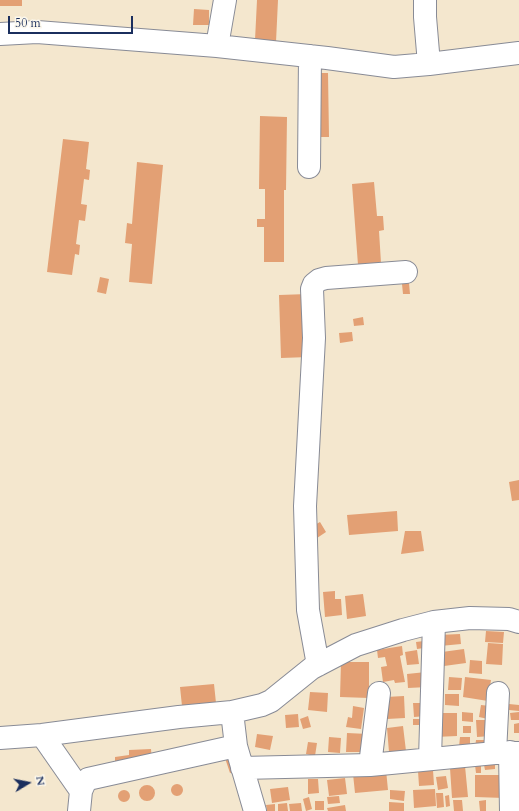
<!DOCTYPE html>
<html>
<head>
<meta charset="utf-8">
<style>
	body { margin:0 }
	#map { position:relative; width:519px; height:811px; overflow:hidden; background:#f4e7ce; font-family:Cardo,serif }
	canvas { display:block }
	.north { position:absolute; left:8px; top:763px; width:40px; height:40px; -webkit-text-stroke:3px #fbf7ec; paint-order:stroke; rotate:80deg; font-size:11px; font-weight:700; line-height:16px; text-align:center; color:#1b2f5e }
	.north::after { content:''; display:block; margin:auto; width:14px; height:18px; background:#1b2f5e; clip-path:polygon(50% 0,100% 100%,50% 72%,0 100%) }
	.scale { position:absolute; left:8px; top:16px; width:125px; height:18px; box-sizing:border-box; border:2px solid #1b2f5e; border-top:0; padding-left:5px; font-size:12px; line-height:14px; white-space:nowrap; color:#1b2f5e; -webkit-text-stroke:3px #fbf7ec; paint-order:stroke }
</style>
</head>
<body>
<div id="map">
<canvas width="519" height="811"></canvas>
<div class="north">N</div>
<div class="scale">50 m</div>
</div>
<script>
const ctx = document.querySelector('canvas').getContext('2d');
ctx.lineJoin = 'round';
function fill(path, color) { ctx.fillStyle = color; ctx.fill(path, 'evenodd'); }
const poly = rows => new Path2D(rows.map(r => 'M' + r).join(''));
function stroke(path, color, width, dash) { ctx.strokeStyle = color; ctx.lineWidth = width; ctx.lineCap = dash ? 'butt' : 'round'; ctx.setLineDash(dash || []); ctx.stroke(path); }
fill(poly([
	[0,0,22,0,22,6,0,6],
	[257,0,278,0,276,42,255,40],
	[194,9,209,10,209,25,193,25],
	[314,73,328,73,329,137,316,137],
	[260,116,287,117,286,190,284,190,284,262,264,262,264,227,257,227,257,219,265,219,265,189,259,189],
	[63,139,89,142,86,169,90,170,89,180,84,179,81,204,87,205,85,221,79,220,76,244,80,245,79,255,75,254,72,275,47,272],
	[137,162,163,165,152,284,129,282,132,244,125,243,127,223,132,224],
	[374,182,377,216,383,216,384,230,379,231,381,263,358,265,352,184],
	[100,277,109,279,106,294,97,292],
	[409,283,410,294,403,294,402,284],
	[308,294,309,357,281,358,279,295],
	[363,317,364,325,354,326,353,319],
	[352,332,353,341,340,343,339,333],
	[519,480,519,500,512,501,509,482],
	[397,511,398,531,349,535,347,515],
	[320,522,326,532,317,538,311,527],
	[405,531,421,531,424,551,401,554],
	[335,591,335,599,341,599,342,615,325,617,323,592],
	[363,594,366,616,347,619,345,596],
	[486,631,504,632,503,643,485,642],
	[460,634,461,644,440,646,439,635],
	[424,641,424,648,417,649,416,642],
	[488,643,503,644,502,665,486,664],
	[402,646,403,655,400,656,405,682,395,683,394,680,383,682,381,667,387,666,385,657,378,658,377,650],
	[464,649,466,663,444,666,442,652],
	[417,650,419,664,407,665,405,652],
	[470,660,482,661,482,674,469,673],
	[341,662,369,662,369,698,340,697],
	[426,672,428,687,408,688,407,674],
	[449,677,462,678,461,690,448,690],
	[465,677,491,680,488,701,463,697],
	[214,684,216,703,182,706,180,687],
	[310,692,328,693,327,712,308,710],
	[445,694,459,694,459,706,445,705],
	[404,696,405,718,387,719,386,697],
	[413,703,426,703,427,716,414,717],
	[509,704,519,705,519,711,509,710],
	[481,705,490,706,488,719,479,717],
	[353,706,364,708,361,729,346,727,348,717,352,718],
	[462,712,473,713,473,722,462,721],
	[519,712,519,720,511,720,510,713],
	[435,713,457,713,457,736,435,737],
	[298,714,299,727,286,728,285,715],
	[308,716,311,727,303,729,300,719],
	[413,719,426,719,426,725,413,725],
	[476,720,490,720,491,736,477,737],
	[519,723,519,733,514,733,514,724],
	[403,726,406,751,389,752,387,728],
	[463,726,471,726,471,733,463,733],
	[347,733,368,734,368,752,346,752],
	[257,734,273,736,270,750,255,747],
	[329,737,341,738,340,753,328,752],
	[460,737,470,737,470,747,459,747],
	[476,740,485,740,485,748,475,748],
	[308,742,317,743,315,756,306,754],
	[151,749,152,762,115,765,115,757,129,755,129,750],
	[231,754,236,771,230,773,224,755],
	[495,764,495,769,485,770,484,765],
	[475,765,481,765,481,773,476,773],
	[465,766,468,797,452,798,450,768],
	[386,770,388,790,355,793,353,774],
	[433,770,434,785,419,786,418,771],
	[475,775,504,775,504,798,475,797],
	[446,776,448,788,438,790,436,777],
	[345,778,347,794,329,796,327,780],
	[308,779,318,779,319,793,308,794],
	'171 790a6 6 0 1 1 12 0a6 6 0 1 1-12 0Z',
	'139 793a8 8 0 1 1 16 0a8 8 0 1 1-16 0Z',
	[288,787,290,800,272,803,270,789],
	[435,789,436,806,414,808,413,790],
	'118 796a6 6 0 1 1 12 0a6 6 0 1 1-12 0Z',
	[390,790,405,791,404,801,390,799],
	[436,793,443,793,444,807,437,808],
	[449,795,450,806,446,807,445,796],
	[339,796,340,803,328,804,327,797],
	[309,797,312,809,306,811,303,799],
	[453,800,462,800,463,811,454,811],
	[486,800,486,811,480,811,479,801],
	[315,801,324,801,324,810,315,810],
	[389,802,404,803,404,811,389,811],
	[287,803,288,811,278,811,278,804],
	[301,803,302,811,290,811,289,804],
	[275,804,275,811,267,811,266,805],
	[345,805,346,811,328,811,327,808]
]), '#e3a074');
const minor = poly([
	[425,0,425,17,429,64,519,53],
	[0,34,37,32,217,46,225,0],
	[217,46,327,58,394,67,429,64],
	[309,167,310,56],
	[318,665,308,610,305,506,314,338,312,289,314,284,319,280,326,278,406,272],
	[232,712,236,746,255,811],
	[42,735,81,791],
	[0,738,42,735,179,717,232,712,262,705,271,701,312,668,356,645,403,630,434,622,470,618,509,619,519,622],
	[510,752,511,811],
	[495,753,498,693],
	[430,759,434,622],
	[370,765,379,693],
	[242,768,370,765,495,753,519,753],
	[79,811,81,791,85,782,88,779,236,746]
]);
stroke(minor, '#888b96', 24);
stroke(minor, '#fff', 22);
</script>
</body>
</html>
